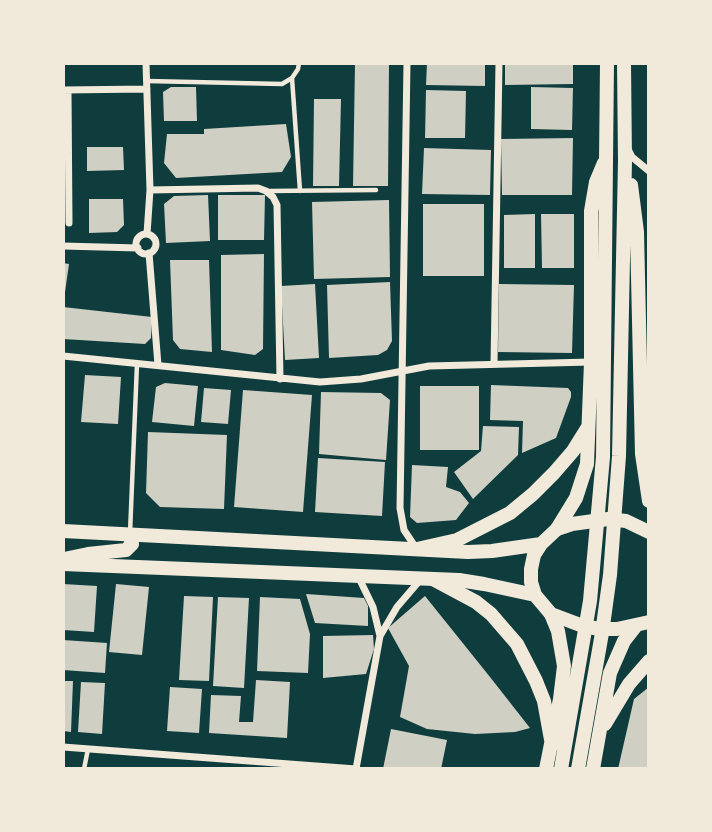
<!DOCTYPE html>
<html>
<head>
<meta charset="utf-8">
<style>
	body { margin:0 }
	#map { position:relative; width:712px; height:832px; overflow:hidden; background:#0f3d3e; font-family:"Crimson Pro",serif }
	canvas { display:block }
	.frame { position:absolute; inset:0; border:65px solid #f1e9da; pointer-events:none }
</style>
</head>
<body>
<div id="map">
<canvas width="712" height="832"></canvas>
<div class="frame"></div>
</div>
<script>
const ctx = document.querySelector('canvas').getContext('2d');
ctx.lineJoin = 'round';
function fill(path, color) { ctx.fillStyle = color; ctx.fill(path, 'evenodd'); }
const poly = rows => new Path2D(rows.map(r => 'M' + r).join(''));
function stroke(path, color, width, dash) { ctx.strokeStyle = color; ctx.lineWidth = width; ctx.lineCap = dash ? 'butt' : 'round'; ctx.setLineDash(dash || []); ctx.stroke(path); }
fill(poly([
	[355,63,389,63,388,186,353,186],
	[427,63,485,63,485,86,426,85],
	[505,63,573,63,573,84,505,85],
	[171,87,196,87,197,121,164,121,163,92],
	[531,87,573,88,572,130,531,129],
	[426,90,466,91,465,138,425,138],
	[314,99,341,99,339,186,313,186],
	[286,124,291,157,282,172,176,178,164,163,167,134,204,134,204,129],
	[573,138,572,195,502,195,501,139],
	[87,147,123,147,124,170,87,171],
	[424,148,491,150,490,195,422,194],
	[208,195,210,241,166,243,164,204,174,196],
	[218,195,265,195,264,240,218,240],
	[89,199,123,199,124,225,117,232,89,233],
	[389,200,390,277,314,279,312,202],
	[423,204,484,204,484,276,423,276],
	[535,214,535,268,504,268,504,215],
	[541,214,574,214,574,268,542,268],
	[264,254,263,349,255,355,221,350,221,255],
	[170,260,209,260,212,352,180,349,173,340],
	[63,263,69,264,65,292,63,292],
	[390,282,392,341,387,350,378,355,329,358,327,285],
	[315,284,319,358,285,360,281,286],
	[499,284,574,285,572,353,498,352],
	[63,307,152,317,151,338,145,344,63,339],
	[85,375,121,377,118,424,81,422],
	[165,383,198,386,194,426,152,422,156,387],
	[491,385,568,388,571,392,571,397,556,438,522,453,523,421,490,420],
	[420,386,479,386,479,450,420,450],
	[204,388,231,390,228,424,201,422],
	[243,390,312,395,303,512,234,507],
	[321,392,381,393,390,400,386,460,319,454],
	[483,426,519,427,518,455,473,499,454,472,481,451],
	[148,432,227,435,224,509,160,507,146,493],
	[318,458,385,462,382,516,315,512],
	[412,465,448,467,446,487,460,492,469,503,456,520,417,523,410,517],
	[63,584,97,586,94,632,63,630],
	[116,584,149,587,142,655,109,652],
	[306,594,364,598,368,606,368,626,315,623],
	[184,596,213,597,209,681,179,680],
	[425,596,490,677,530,728,515,732,475,734,427,729,400,717,409,666,388,628],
	[218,597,249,598,244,688,213,686],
	[260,597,300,599,310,634,308,673,257,671],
	[373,635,374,649,366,674,323,678,323,636],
	[63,640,107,643,105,673,63,670],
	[256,680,290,682,287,738,209,733,211,695,241,696,239,722,253,722],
	[63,681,73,681,71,732,63,731],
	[81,682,105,683,102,734,78,732],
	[170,687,202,689,199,733,167,731],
	[649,687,649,769,618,769,634,699],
	[391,729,447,740,441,769,383,769]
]), '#cfcfc3');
stroke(poly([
	[292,78,300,191],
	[147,81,282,84,292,78,298,69,299,63],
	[267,191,376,190],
	[130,533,137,364],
	[84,769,88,749]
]), '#f1e9da', 4.5);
stroke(poly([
	[146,63,150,190,147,234],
	[407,63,400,508,404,530,416,548],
	[63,90,147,89],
	[68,90,69,223],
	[628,149,632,157,649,171],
	[150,190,258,188,266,191,273,197,277,205,280,379],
	'136 244a10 10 0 1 1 20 0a10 10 0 1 1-20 0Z',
	[63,246,138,248],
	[149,253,158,365],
	[63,356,320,382,361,379,429,366,591,362],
	[494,364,499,63],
	[358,576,373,607,380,636],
	[63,747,356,769],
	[356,769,380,636,397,607,421,579]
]), '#f1e9da', 7);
stroke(poly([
	[63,531,468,552,492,551,541,544],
	[649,532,626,521,608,519,572,524,557,529,541,544,534,555,531,569,531,582,535,595,551,614,583,626,600,629,617,629,649,622],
	[64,559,88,554,126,550,132,544,130,536],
	[63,564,459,580,484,584,535,595]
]), '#f1e9da', 14);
stroke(poly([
	[631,185,637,232,642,454,649,501],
	[557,529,576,498,587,464,591,362,591,211,596,182,604,163],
	[417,549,457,540,510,513,533,494,554,473,573,451,588,427],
	[433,579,476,602,491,614,517,644,536,681,544,701,552,745],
	[605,724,629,684,649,661],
	[546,769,560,699,564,666,558,631,551,614],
	[561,769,590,601,603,457,607,63],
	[578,769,602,633,610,575,619,456,625,161,624,63],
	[593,769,610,673,624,641,635,627]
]), '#f1e9da', 14);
</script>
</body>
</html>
